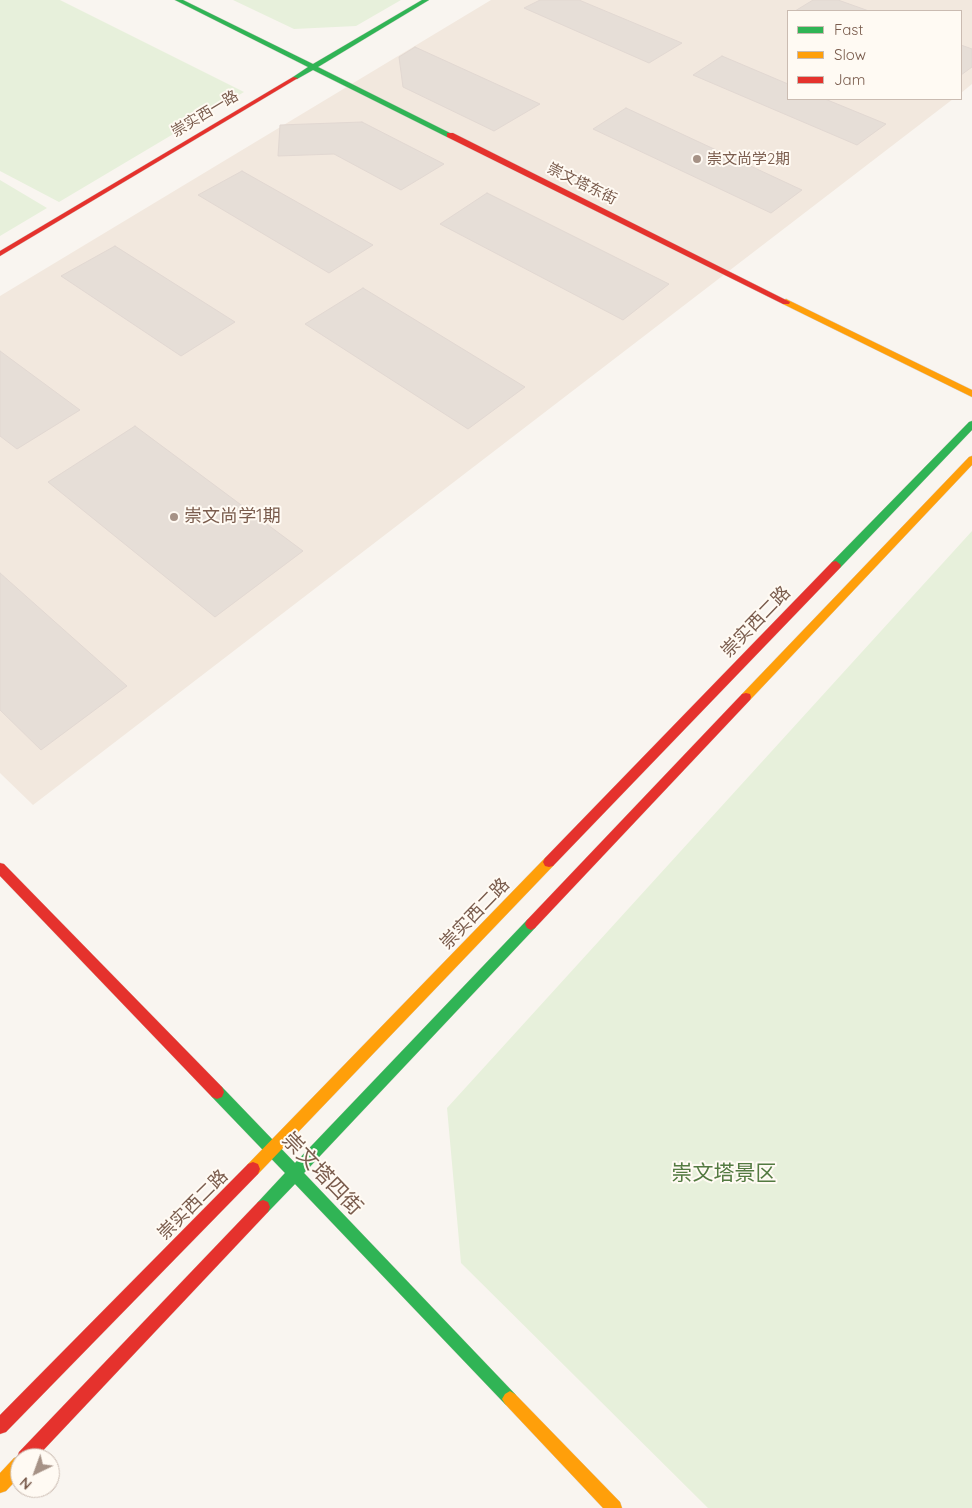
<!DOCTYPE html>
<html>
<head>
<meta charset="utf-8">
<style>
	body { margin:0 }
	#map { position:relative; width:972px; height:1508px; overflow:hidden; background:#f9f5f0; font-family:Quicksand,sans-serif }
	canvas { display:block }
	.legend { position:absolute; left:787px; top:10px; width:175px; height:90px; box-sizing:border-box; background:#fffaf3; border:1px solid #cabbb1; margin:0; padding:6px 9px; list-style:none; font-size:15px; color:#7a5c4d }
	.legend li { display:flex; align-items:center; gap:10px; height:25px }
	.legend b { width:25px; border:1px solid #cabbb1 }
	.north { position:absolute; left:10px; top:1448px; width:50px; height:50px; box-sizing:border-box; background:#fffaf3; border:1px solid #cabbb1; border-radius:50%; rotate:222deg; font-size:14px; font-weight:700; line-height:20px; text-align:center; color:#7a5c4d }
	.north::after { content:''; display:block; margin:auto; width:18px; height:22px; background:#a69286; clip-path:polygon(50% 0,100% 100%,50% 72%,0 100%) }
</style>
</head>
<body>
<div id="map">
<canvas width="972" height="1508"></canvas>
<ul class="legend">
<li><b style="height:6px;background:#30b455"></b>Fast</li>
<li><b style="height:6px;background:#ff9f0a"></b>Slow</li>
<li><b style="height:6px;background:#e5322d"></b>Jam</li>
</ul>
<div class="north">N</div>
</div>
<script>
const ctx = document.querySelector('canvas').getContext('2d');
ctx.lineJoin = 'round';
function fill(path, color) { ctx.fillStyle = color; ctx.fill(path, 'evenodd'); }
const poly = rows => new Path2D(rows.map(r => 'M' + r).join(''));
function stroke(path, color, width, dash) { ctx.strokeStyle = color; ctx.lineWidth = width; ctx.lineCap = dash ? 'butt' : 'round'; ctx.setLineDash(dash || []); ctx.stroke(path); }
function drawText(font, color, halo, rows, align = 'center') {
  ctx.font = font + ' Quicksand,"Noto Sans SC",sans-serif'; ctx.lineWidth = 4; ctx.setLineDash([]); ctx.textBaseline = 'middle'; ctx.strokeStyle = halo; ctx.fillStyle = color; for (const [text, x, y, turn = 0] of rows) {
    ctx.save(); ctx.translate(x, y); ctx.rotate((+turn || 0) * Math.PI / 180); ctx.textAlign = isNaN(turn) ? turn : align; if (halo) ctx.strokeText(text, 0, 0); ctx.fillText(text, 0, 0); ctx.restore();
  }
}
fill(poly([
	[491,0,972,0,972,84,961,93,961,11,788,11,788,99,953,99,33,805,0,773,0,296]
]), '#f2e8de');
fill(poly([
	[0,0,60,0,244,92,59,202,0,171],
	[233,0,401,0,356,26,294,29],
	[0,180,47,208,0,236],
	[972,531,972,1508,708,1508,461,1263,447,1108]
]), '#e7f0db');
const building = poly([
	[540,0,579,0,682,43,649,63,524,8,540,0],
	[813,0,838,0,869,11,795,11,813,0],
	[961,45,972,49,972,67,961,75,961,45],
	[415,47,540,104,494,131,403,87,399,57,415,47],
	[722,56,788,84,788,99,825,99,886,124,857,145,693,75,722,56],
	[626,108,802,190,771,213,593,129,626,108],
	[362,122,444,164,401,190,334,154,278,156,280,125,362,122],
	[242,171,373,245,329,273,198,195,242,171],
	[487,193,669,284,623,320,440,224,487,193],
	[115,246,235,322,181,356,61,276,115,246],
	[363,288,525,387,468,429,305,324,363,288],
	[0,351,80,410,17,449,0,436,0,351],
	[135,426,303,551,215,617,48,482,135,426],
	[0,573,127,686,41,750,0,710,0,573]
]);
fill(building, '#e6ded7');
stroke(building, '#e2d8d2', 1);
const fast = poly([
	[175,0,183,0,313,64,422,0,429,0,318,67,454,135,447,137,313,70,297,79,293,79,293,77,308,67,175,0],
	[972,421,972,430,840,568,832,568,831,565,832,562,969,422,972,421],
	[531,918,535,920,537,924,535,928,304,1173,515,1394,518,1399,515,1404,510,1407,505,1404,295,1184,268,1212,263,1214,258,1212,256,1207,258,1202,285,1173,212,1097,210,1092,212,1087,217,1085,222,1087,295,1163,527,920,531,918]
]);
const slow = poly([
	[786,299,972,390,972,397,783,304,782,302,786,299],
	[972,456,972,465,750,700,742,700,741,697,742,694,969,457,972,456],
	[549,857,553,858,555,862,553,866,258,1174,253,1176,248,1174,246,1169,248,1164,545,858,549,857],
	[510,1391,515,1394,620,1502,622,1508,603,1508,505,1404,502,1399,505,1394,510,1391],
	[20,1456,25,1458,20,1458,20,1476,6,1491,0,1493,0,1473,14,1458,20,1456]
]);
const jam = poly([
	[293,77,298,78,0,256,0,251,293,77],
	[447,133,453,133,790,302,789,304,783,304,447,137,447,133],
	[836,561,841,565,840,568,553,866,549,867,545,866,543,862,545,858,832,562,836,561],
	[746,693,750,694,751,697,750,700,535,928,531,930,527,928,525,924,527,920,742,694,746,693],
	[0,863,4,864,222,1087,224,1092,222,1097,217,1099,212,1097,0,876,0,863],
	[253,1162,258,1164,260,1169,258,1174,6,1432,0,1434,0,1415,248,1164,253,1162],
	[263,1200,268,1202,270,1207,268,1212,36,1458,20,1458,19,1464,17,1458,19,1452,258,1202,263,1200]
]);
stroke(fast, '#d9d2cb', 1);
stroke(slow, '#d9d2cb', 1);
stroke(jam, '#d9d2cb', 1);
fill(fast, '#30b455');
fill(slow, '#ff9f0a');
fill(jam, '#e5322d');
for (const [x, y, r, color] of [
	[697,159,5,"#a69286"],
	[174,517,5,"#a69286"]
]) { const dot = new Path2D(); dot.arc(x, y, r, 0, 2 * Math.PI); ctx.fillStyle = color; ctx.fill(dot); stroke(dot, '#fffaf3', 2); }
drawText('15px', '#7a5c4d', '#fffaf3', [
	["崇实西一路",205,114,-31],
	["崇文塔东街",582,184,26]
]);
drawText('15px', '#7a5c4d', '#fffaf3', [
	["崇文尚学2期",707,159]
], 'left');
drawText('18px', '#7a5c4d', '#fffaf3', [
	["崇文尚学1期",184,517]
], 'left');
drawText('18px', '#7a5c4d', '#fffaf3', [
	["崇实西二路",756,622,-46],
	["崇实西二路",475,914,-46],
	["崇实西二路",193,1205,-45]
]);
drawText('21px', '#7a5c4d', '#fffaf3', [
	["崇文塔四街",322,1174,46]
]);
drawText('21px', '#537a41', '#fffaf3', [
	["崇文塔景区",724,1174]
]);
</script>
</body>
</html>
